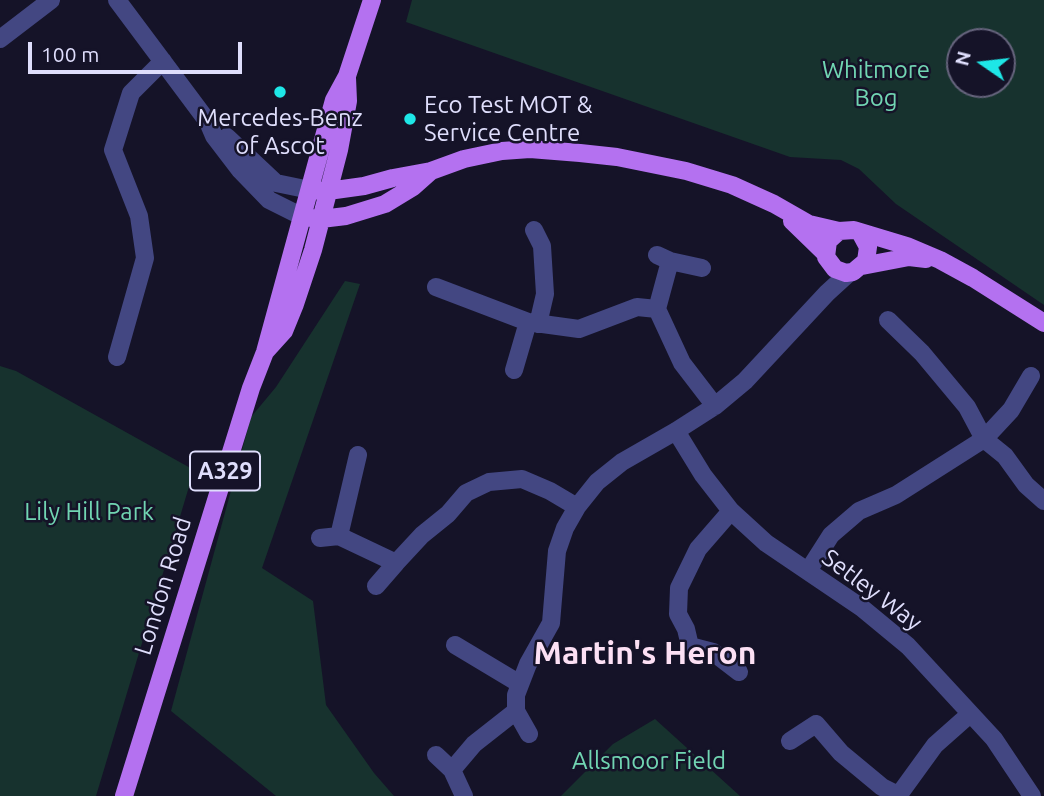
<!DOCTYPE html>
<html>
<head>
<meta charset="utf-8">
<style>
	body { margin:0 }
	#map { position:relative; width:1044px; height:796px; overflow:hidden; background:#151328; font-family:Ubuntu,sans-serif }
	canvas { display:block }
	.north { position:absolute; left:946px; top:28px; width:70px; height:70px; box-sizing:border-box; background:#151328; border:2px solid #66647d; border-radius:50%; rotate:284deg; font-size:19px; font-weight:700; line-height:28px; text-align:center; color:#dfdefc }
	.north::after { content:''; display:block; margin:auto; width:24px; height:32px; background:#1ee7e7; clip-path:polygon(50% 0,100% 100%,50% 72%,0 100%) }
	.scale { position:absolute; left:28px; top:42px; width:214px; height:32px; box-sizing:border-box; border:4px solid #dfdefc; border-top:0; padding-left:9px; font-size:21px; line-height:24px; white-space:nowrap; color:#dfdefc; -webkit-text-stroke:5px #151328; paint-order:stroke }
</style>
</head>
<body>
<div id="map">
<canvas width="1044" height="796"></canvas>
<div class="north">N</div>
<div class="scale">100 m</div>
</div>
<script>
const ctx = document.querySelector('canvas').getContext('2d');
ctx.lineJoin = 'round';
function fill(path, color) { ctx.fillStyle = color; ctx.fill(path, 'evenodd'); }
const poly = rows => new Path2D(rows.map(r => 'M' + r).join(''));
function stroke(path, color, width, dash) { ctx.strokeStyle = color; ctx.lineWidth = width; ctx.lineCap = dash ? 'butt' : 'round'; ctx.setLineDash(dash || []); ctx.stroke(path); }
function drawText(font, color, halo, rows, align = 'center') {
  ctx.font = font + ' Ubuntu,sans-serif'; ctx.lineWidth = 5; ctx.setLineDash([]); ctx.textBaseline = 'middle'; ctx.strokeStyle = halo; ctx.fillStyle = color; for (const [text, x, y, turn = 0] of rows) {
    ctx.save(); ctx.translate(x, y); ctx.rotate((+turn || 0) * Math.PI / 180); ctx.textAlign = isNaN(turn) ? turn : align; if (halo) ctx.strokeText(text, 0, 0); ctx.fillText(text, 0, 0); ctx.restore();
  }
}
fill(poly([
	[412,0,1044,0,1044,305,896,204,859,169,841,160,790,157,406,22],
	[960,42,1002,42,1002,84,960,84],
	[345,281,360,284,262,568,313,601,326,705,374,773,394,796,276,796,171,711,251,417,276,387],
	[0,366,16,371,194,470,96,796,0,796],
	[655,719,740,796,561,796,613,744]
]), '#17322e');
stroke(poly([
	[117,0,208,122,214,136,240,170,269,200,303,217],
	[0,39,51,0],
	[227,137,276,183,310,190],
	[534,230,542,246,545,294,538,324],
	[657,255,670,261,702,268],
	[436,287,528,322,579,329,637,307,657,309,682,363,715,406],
	[657,309,670,261],
	[117,357,145,258,139,216,113,150,131,93,163,61],
	[514,370,528,322],
	[1031,376,1011,410,984,439,1005,456,1026,485,1044,501],
	[676,431,703,475,731,511,766,543,862,608,908,646,994,739,1032,796],
	[731,511,698,549,679,588,678,614,686,629,690,646,713,652,739,672],
	[339,536,358,455],
	[320,538,339,536,396,563,422,535,448,514,466,493,489,482,522,479,550,491,577,507],
	[808,571,831,535,859,511,896,495,984,439,967,407,922,353,888,320],
	[376,586,396,563],
	[455,645,520,684],
	[529,734,516,711,516,695,528,664,551,623,557,551,565,528,577,507,597,482,622,462,676,431,715,406,745,381,827,293,850,272],
	[790,741,816,724,841,753,882,787,898,795],
	[436,755,452,770,464,796],
	[452,770,474,744,516,711],
	[898,796,935,745,970,714]
]), '#434782', 18);
stroke(poly([
	[310,190,328,191,364,186,393,178,431,171,464,159,502,151,530,149,580,153,617,157,686,171,732,185,774,204,809,224,839,231],
	[311,218,321,219,346,216,385,204,413,187,431,171],
	[792,221,826,254],
	[861,234,868,247,866,261,853,272,846,273,835,269,826,257,828,241,839,231,854,230,907,246,940,260,973,278,1044,323],
	[862,266,909,257,926,259],
	[265,352,284,331,295,304,313,250,339,150,348,101,347,78],
	[124,796,251,388,265,352,334,100,347,76,372,0]
]), '#b471f0', 18);
for (const [x, y, r, color] of [
	[280,92,7,"#1ee7e7"],
	[410,119,7,"#1ee7e7"]
]) { const dot = new Path2D(); dot.arc(x, y, r, 0, 2 * Math.PI); ctx.fillStyle = color; ctx.fill(dot); stroke(dot, '#151328', 2.5); }
for (const [x, y, w] of [
	[225,471,70]
]) { const box = new Path2D(); box.roundRect(x - w / 2, y - 19.5, w, 39, 5); ctx.fillStyle = '#151328'; ctx.fill(box); stroke(box, '#dfdefc', 2); }
drawText('bold 23px', '#dfdefc', null, [
	["A329",225,471]
]);
drawText('24px', '#71d5b2', '#151328', [
	["Whitmore",876,70],
	["Bog",876,98],
	["Lily Hill Park",89,512],
	["Allsmoor Field",649,761]
]);
drawText('24px', '#dfdefc', '#151328', [
	["Eco Test MOT &",424,105],
	["Service Centre",424,133],
	["Mercedes-Benz",280,118,"center"],
	["of Ascot",280,146,"center"]
], 'left');
drawText('24px', '#dfdefc', '#151328', [
	["London Road",163,586,-73],
	["Setley Way",872,590,37]
]);
drawText('bold 32px', '#fce0f4', '#151328', [
	["Martin's Heron",645,653]
]);
</script>
</body>
</html>
